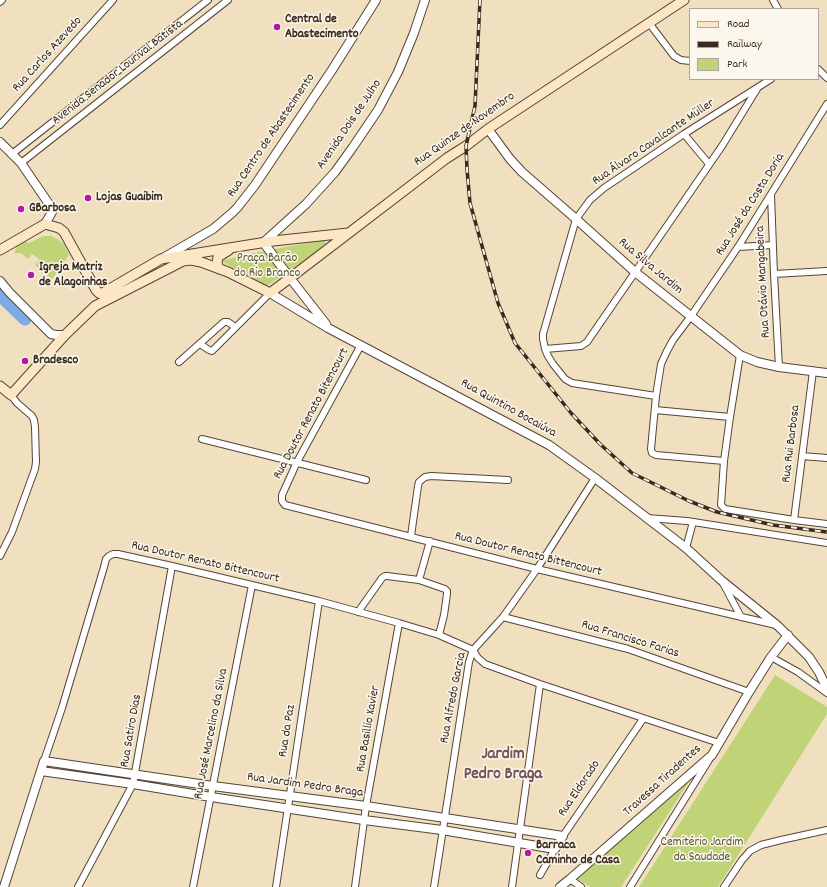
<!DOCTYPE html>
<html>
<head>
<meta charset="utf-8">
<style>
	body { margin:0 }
	#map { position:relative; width:827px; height:887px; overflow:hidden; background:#f0e0c0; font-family:Dekko,sans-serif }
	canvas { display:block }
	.legend { position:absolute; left:689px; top:8px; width:130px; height:72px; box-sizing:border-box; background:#fbf7ec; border:1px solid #aea59a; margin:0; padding:5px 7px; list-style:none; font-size:12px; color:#3b2a1e }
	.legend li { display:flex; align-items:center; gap:8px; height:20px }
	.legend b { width:20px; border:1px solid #aea59a }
</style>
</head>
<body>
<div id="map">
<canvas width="827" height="887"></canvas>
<ul class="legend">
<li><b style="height:5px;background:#fce6c4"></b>Road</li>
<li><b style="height:5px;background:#3b2a1e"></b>Railway</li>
<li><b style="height:11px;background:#c0d477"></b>Park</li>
</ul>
</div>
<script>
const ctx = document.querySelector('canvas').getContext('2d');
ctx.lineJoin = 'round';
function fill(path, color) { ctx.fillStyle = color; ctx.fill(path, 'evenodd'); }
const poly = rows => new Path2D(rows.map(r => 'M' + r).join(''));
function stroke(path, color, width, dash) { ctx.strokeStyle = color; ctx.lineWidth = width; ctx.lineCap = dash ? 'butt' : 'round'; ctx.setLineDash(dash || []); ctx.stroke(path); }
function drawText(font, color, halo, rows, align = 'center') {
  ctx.font = font + ' Dekko,sans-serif'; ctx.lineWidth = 3; ctx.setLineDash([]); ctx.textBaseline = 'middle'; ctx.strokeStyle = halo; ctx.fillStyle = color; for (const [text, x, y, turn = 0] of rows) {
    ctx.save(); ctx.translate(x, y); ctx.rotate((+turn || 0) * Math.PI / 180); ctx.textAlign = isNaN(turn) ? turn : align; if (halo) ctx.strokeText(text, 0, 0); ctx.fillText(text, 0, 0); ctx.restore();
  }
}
fill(poly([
	[43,236,51,236,59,240,65,246,69,255,52,279,35,265,39,259,32,254,28,259,21,253,17,253,14,254,18,244,22,241,25,241,29,243],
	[323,240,325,241,326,243,326,245,267,286,221,261,248,254],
	[775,675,827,707,827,714,718,887,639,887],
	[692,777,621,887,590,887,576,878]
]), '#c0d477');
stroke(poly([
	[0,295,25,319]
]), '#7babe6', 13);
const minor = poly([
	[773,0,778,9],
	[0,2,2,0],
	[649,23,674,56,681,60,690,61],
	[818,69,827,78],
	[0,125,113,0],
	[684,134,709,164],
	[12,154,208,0],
	[21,163,228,0],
	[771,195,774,274,779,367],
	[738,247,773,245],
	[774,274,827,271],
	[200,344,209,350,212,351,270,293],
	[361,345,297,462,282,495,282,501,285,505,537,569,776,625],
	[545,349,581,346,587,342,722,146,757,89],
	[740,355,730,417,724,461,721,505,725,509,794,520,827,524],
	[179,362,224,322,228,322,235,327],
	[656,396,572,383,565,379,553,364,548,356,545,349,543,339,543,334,576,219,590,200,604,188,684,134,771,79],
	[655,410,730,417],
	[202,439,366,480],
	[802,456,827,458],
	[724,461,656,455,652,453,651,449,656,396,661,364,667,351,673,340,691,316,738,247,827,104],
	[647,518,687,521,827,543],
	[794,520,813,371],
	[411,536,418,486,419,482,425,477,431,476,508,480],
	[686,548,693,522],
	[0,556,12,532,35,469,36,462,35,427,34,420,32,416,17,403,11,395],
	[419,580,430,541],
	[723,583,741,617],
	[358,612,382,578,385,576,387,576,419,580,445,589,447,591,447,594,444,615,439,635],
	[503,617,628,649,749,692],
	[771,657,798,672,827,693],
	[44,761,62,708,104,567,106,559,109,556,113,554,118,554,172,566,319,601,399,623,439,635,473,650,478,658,485,664,540,684,719,743],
	[563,836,643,719],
	[540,875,555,849],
	[570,879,581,887],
	[78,887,133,784,172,566],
	[193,887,252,585],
	[276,887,319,601],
	[355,887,366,806,399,623],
	[434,887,469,662,473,650,503,617,537,569,595,478],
	[512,887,540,684],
	[630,887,709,760],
	[724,887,742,860,750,851,761,845,781,840,827,830]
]);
const tertiary = poly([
	[488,129,510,159,522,172,576,219,635,272,740,355,757,362,779,367,827,373],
	[0,142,21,163,51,207,52,212,45,224],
	[163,258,213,229,232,213,237,208,255,185,332,70,376,0],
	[0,281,9,292,51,334,56,335,65,335],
	[270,293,328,328,549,445,595,478,686,548,721,580,778,626,809,657,819,672,827,689],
	[326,324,290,278,266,246,264,242,306,204,335,172,353,147,378,110,398,72,414,33,425,0],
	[4,887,44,761,213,786,366,806,563,836,555,849,442,830,364,820,211,797,133,784,41,771],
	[560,887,570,879,712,755,749,692,771,657,788,635]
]);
const secondary = poly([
	[0,250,45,224,59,228,64,232,96,290,99,293],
	[219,269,217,263,218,257,229,250],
	[99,293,101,294,161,259,273,241,348,233],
	[0,386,11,395,65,335,95,306,183,261,191,260,201,262,228,272,270,293,290,278,447,158,466,146,488,129,684,0]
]);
stroke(minor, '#564536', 8);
stroke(tertiary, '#564536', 10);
stroke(secondary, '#564536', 11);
stroke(minor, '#fff', 6);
stroke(tertiary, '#fff', 8);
stroke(secondary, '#fce6c4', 9);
const rail = poly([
	[480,0,475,106,466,146,467,169,470,203,498,303,515,343,571,413,600,444,632,473,689,501,717,512,773,525,827,532]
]);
stroke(rail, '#3b2a1e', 3.5);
stroke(rail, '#fbf7ec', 2, [6]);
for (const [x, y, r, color] of [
	[277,27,4,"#b5179e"],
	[88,198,4,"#b5179e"],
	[21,209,4,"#b5179e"],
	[31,275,4,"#b5179e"],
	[25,361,4,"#b5179e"],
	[528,853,4,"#b5179e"]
]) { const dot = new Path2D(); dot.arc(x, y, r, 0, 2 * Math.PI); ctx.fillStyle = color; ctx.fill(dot); stroke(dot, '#fbf7ec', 1.5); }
drawText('bold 13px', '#3b2a1e', '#fbf7ec', [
	["Central de",285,20],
	["Abastecimento",285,35],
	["Lojas Guaibim",96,198],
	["GBarbosa",29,209],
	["Igreja Matriz",39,268],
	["de Alagoinhas",39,283],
	["Bradesco",33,361],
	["Barraca",536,846],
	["Caminho de Casa",536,861]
], 'left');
drawText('13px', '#3b2a1e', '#fbf7ec', [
	["Rua Carlos Azevedo",48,55,-48],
	["Avenida Senador Lourival Batista",118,73,-38],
	["Avenida Dois de Julho",350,125,-56],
	["Rua Quinze de Novembro",465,130,-35],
	["Rua Centro de Abastecimento",272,136,-56],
	["Rua Álvaro Cavalcante Müller",654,143,-34],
	["Rua José da Costa Doria",751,205,-58],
	["Rua Silva Jardim",650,267,40],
	["Rua Otávio Mangabeira",764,282,-93],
	["Rua Quintino Bocaiúva",508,409,29],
	["Rua Doutor Renato Bitencourt",312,414,-62],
	["Rua Rui Barbosa",792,444,-83],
	["Rua Doutor Renato Bittencourt",528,555,14],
	["Rua Doutor Renato Bittencourt",205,563,13],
	["Rua Francisco Farias",630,640,17],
	["Rua Alfredo Garcia",454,698,-79],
	["Rua Basillio Xavier",369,729,-80],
	["Rua Satiro Dias",132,731,-80],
	["Rua da Paz",288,731,-81],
	["Rua José Marcelino da Silva",212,734,-79],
	["Travessa Tiradentes",663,781,-42],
	["Rua Jardim Pedro Braga",305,786,8],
	["Rua Eldorado",580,789,-56]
]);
drawText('13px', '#5c5434', '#fbf7ec', [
	["Praça Barão",267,259],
	["do Rio Branco",267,274],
	["Cemitério Jardim",702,843],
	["da Saudade",702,858]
]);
drawText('bold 17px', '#765457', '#fbf7ec', [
	["Jardim",503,756],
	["Pedro Braga",503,776]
]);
</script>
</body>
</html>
